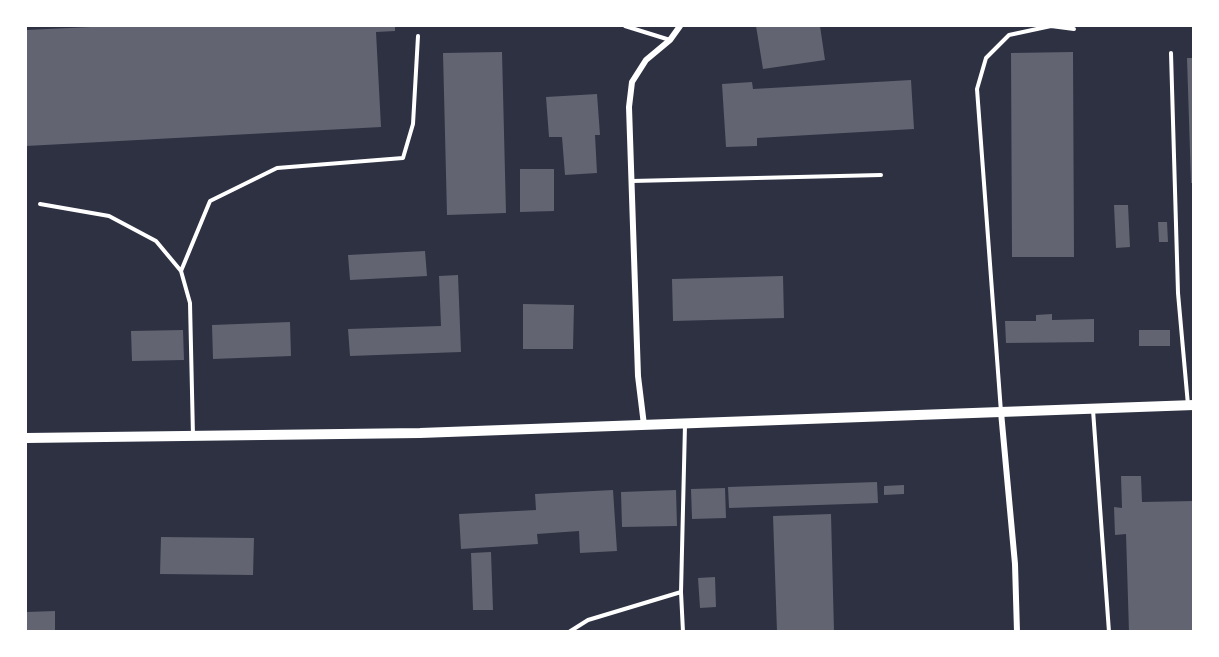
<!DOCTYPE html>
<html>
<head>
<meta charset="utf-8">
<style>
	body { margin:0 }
	#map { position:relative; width:1219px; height:657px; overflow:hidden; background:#2d3142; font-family:Manrope,sans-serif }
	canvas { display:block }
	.frame { position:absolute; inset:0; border:27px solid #fff; pointer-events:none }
</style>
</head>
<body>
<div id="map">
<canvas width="1219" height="657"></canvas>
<div class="frame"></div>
</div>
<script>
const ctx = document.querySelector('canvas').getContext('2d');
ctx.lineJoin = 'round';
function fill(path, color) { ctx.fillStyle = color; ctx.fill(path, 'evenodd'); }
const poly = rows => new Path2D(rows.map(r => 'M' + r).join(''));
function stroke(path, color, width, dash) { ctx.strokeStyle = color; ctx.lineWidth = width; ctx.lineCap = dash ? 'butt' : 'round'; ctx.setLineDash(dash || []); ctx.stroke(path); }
fill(poly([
	[113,26,395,26,395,31,376,32,381,127,26,146,26,30],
	[756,26,820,26,825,60,763,69],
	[502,52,506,213,447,215,443,53],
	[1073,52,1074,257,1012,257,1011,53],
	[1187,58,1194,58,1194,183,1191,183],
	[911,80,914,129,757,138,757,146,726,147,722,84,752,82,753,89],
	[597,94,600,135,595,135,597,173,565,175,562,137,549,137,546,97],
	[520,169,554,169,554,211,520,212],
	[1114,205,1128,205,1130,247,1116,248],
	[1158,222,1167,222,1168,242,1159,242],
	[425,251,427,276,350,280,348,255],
	[458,275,461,352,350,356,348,329,441,326,439,276],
	[783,276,784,318,673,321,672,279],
	[523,304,574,305,573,349,523,349],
	[1052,314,1052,320,1094,319,1094,342,1006,343,1005,321,1036,321,1036,315],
	[290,322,291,356,213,359,212,325],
	[183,330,184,360,132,361,131,331],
	[1139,330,1170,330,1170,346,1139,346],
	[1121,476,1141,476,1142,502,1194,501,1194,632,1129,632,1126,534,1115,535,1114,507,1122,508],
	[877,482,878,503,729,508,728,487],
	[904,485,904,494,884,495,884,486],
	[725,488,726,518,692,519,691,489],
	[613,490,617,551,580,553,579,531,537,534,538,544,461,549,459,514,536,510,535,494],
	[676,490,677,526,622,527,621,492],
	[831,514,834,632,777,632,773,516],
	[161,537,254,538,253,575,160,574],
	[491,552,493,610,473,610,471,553],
	[715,577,716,607,700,608,698,578],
	[55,611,55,632,26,632,26,612]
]), '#626471');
stroke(poly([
	[625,26,670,40],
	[1171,53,1178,293,1188,405],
	[632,181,881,175],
	[40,204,109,216,156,241,181,271,190,303,193,436],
	[181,271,210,201,277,168,403,158,413,124,418,36],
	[1093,410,1109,632],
	[1001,412,977,89,986,58,1009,35,1051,26,1074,29],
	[569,632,588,620,681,592],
	[683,632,681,592,685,425]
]), '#fff', 4);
stroke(poly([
	[1001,412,1015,564,1017,632],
	[644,425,638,376,629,107,632,82,646,60,670,40,680,26]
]), '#fff', 6);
stroke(poly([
	[26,438,420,433,1194,405]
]), '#fff', 10);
</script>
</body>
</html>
